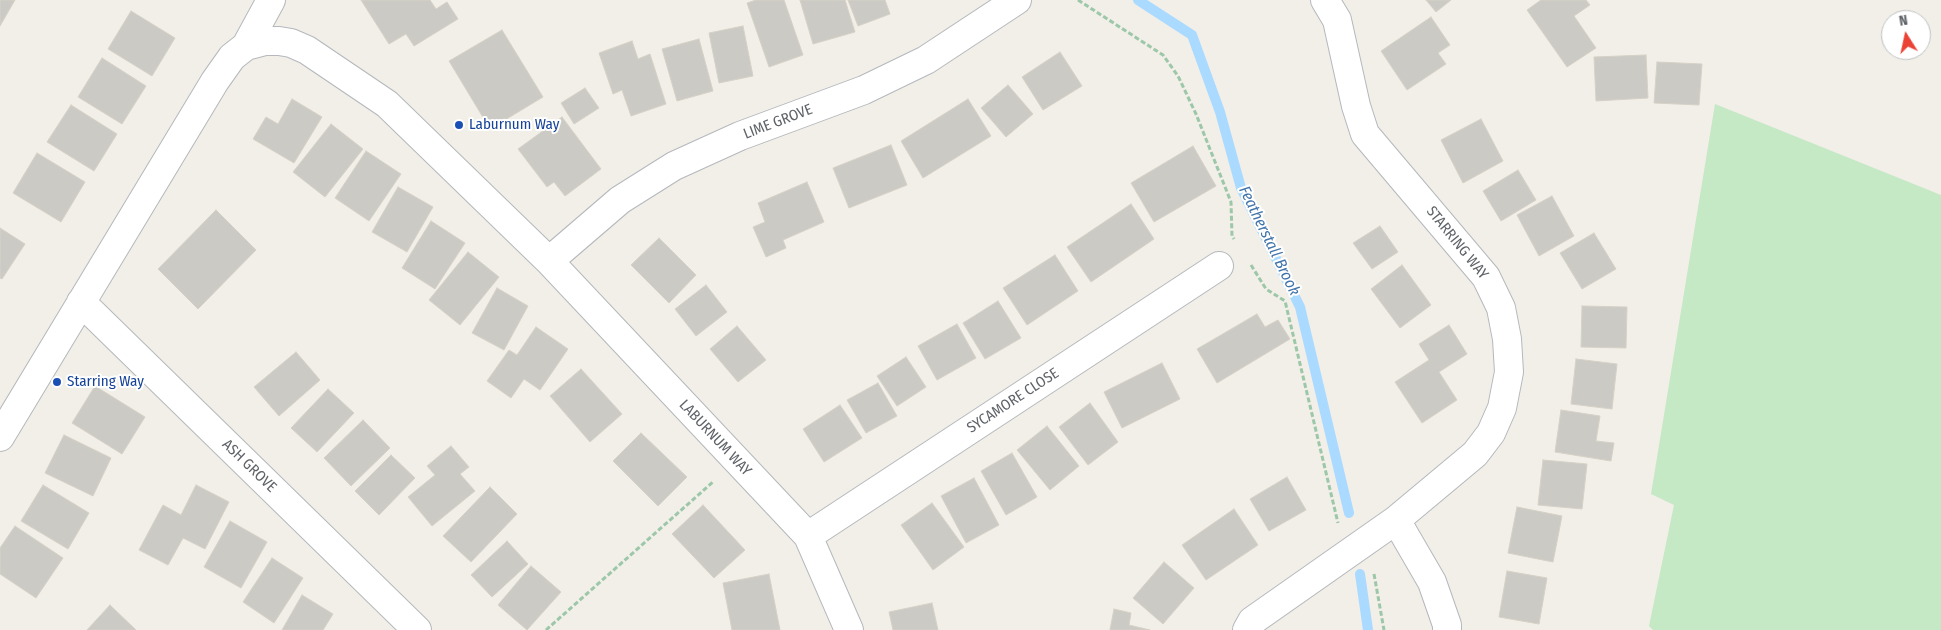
<!DOCTYPE html>
<html>
<head>
<meta charset="utf-8">
<style>
	body { margin:0 }
	#map { position:relative; width:1941px; height:630px; overflow:hidden; background:#f1efe8; font-family:"Fira Sans Condensed",sans-serif }
	canvas { display:block }
	.north { position:absolute; left:1881px; top:10px; width:50px; height:50px; box-sizing:border-box; background:#fff; border:1px solid #bfc1c3; border-radius:50%; rotate:350deg; font-size:14px; font-weight:700; line-height:20px; text-align:center; color:#5f6368 }
	.north::after { content:''; display:block; margin:auto; width:18px; height:22px; background:#ea4335; clip-path:polygon(50% 0,100% 100%,50% 72%,0 100%) }
</style>
</head>
<body>
<div id="map">
<canvas width="1941" height="630"></canvas>
<div class="north">N</div>
</div>
<script>
const ctx = document.querySelector('canvas').getContext('2d');
ctx.lineJoin = 'round';
function fill(path, color) { ctx.fillStyle = color; ctx.fill(path, 'evenodd'); }
const poly = rows => new Path2D(rows.map(r => 'M' + r).join(''));
function stroke(path, color, width, dash) { ctx.strokeStyle = color; ctx.lineWidth = width; ctx.lineCap = dash ? 'butt' : 'round'; ctx.setLineDash(dash || []); ctx.stroke(path); }
function drawText(font, color, halo, rows, align = 'center') {
  ctx.font = font + ' "Fira Sans Condensed",sans-serif'; ctx.lineWidth = 4; ctx.setLineDash([]); ctx.textBaseline = 'middle'; ctx.strokeStyle = halo; ctx.fillStyle = color; for (const [text, x, y, turn = 0] of rows) {
    ctx.save(); ctx.translate(x, y); ctx.rotate((+turn || 0) * Math.PI / 180); ctx.textAlign = isNaN(turn) ? turn : align; if (halo) ctx.strokeText(text, 0, 0); ctx.fillText(text, 0, 0); ctx.restore();
  }
}
fill(poly([
	[1715,104,1941,195,1941,630,1653,630,1649,626,1674,505,1651,494]
]), '#c5e8c5');
stroke(poly([
	[1138,0,1192,35,1220,112,1241,188,1300,307,1349,513],
	[1360,574,1368,630]
]), '#aadaff', 10);
const building = poly([
	[0,0,15,0,0,26,0,0],
	[361,0,430,0,436,9,447,2,458,19,414,46,406,34,389,44,361,0],
	[756,0,784,0,803,55,769,67,747,3,756,0],
	[800,0,845,0,855,32,813,44,800,0],
	[848,0,885,0,890,14,858,26,848,0],
	[1426,0,1451,0,1436,12,1426,0],
	[1541,0,1586,0,1590,5,1574,16,1596,48,1567,67,1527,10,1541,0],
	[131,11,175,38,152,76,108,49,131,11],
	[1431,17,1450,45,1438,53,1446,64,1407,90,1381,51,1431,17],
	[743,26,753,76,719,83,709,33,743,26],
	[502,30,543,97,490,129,449,61,502,30],
	[699,39,713,91,677,101,662,49,699,39],
	[632,41,638,59,650,54,666,104,631,116,622,90,613,94,599,53,632,41],
	[1060,52,1082,86,1043,110,1022,77,1060,52],
	[1646,55,1648,98,1596,101,1594,57,1646,55],
	[102,58,146,86,122,124,78,97,102,58],
	[1657,62,1702,64,1699,105,1654,103,1657,62],
	[1008,85,1033,114,1006,137,981,108,1008,85],
	[585,88,599,108,574,124,561,103,585,88],
	[292,99,322,117,294,163,253,139,266,117,278,124,292,99],
	[968,99,991,136,923,178,901,141,968,99],
	[71,105,117,134,94,171,47,142,71,105],
	[562,117,601,169,565,196,554,182,547,187,518,149,562,117],
	[1481,119,1503,161,1463,183,1441,140,1481,119],
	[331,124,363,149,325,197,293,172,331,124],
	[891,145,907,185,849,208,833,168,891,145],
	[1193,146,1216,186,1154,222,1131,183,1193,146],
	[366,151,401,174,369,221,335,198,366,151],
	[37,153,85,182,61,222,13,193,37,153],
	[1518,170,1536,200,1501,221,1483,191,1518,170],
	[807,182,824,222,783,240,786,248,766,257,753,227,765,222,758,203,807,182],
	[398,187,433,207,407,252,372,232,398,187],
	[1552,196,1574,236,1539,256,1517,215,1552,196],
	[1131,204,1154,239,1091,282,1067,247,1131,204],
	[216,210,256,250,198,309,158,269,216,210],
	[431,221,465,243,435,289,402,268,431,221],
	[1380,226,1398,252,1372,269,1353,243,1380,226],
	[0,228,25,244,2,279,0,278,0,228],
	[1594,233,1616,269,1582,289,1560,253,1594,233],
	[659,238,696,275,669,303,631,265,659,238],
	[468,252,499,277,460,325,429,300,468,252],
	[1055,255,1078,291,1027,325,1003,288,1055,255],
	[1402,265,1431,305,1400,328,1371,289,1402,265],
	[706,285,727,312,696,336,675,309,706,285],
	[497,288,528,306,504,350,472,333,497,288],
	[998,301,1021,338,985,359,963,323,998,301],
	[1582,306,1627,307,1626,348,1581,347,1582,306],
	[1257,314,1265,327,1278,320,1290,339,1217,383,1197,349,1257,314],
	[957,324,976,358,937,380,918,346,957,324],
	[1449,325,1467,354,1439,372,1457,400,1422,423,1395,382,1429,360,1419,344,1449,325],
	[737,326,766,360,738,382,710,349,737,326],
	[536,327,568,349,540,390,524,379,511,398,487,381,509,350,517,355,536,327],
	[296,352,320,380,279,416,254,387,296,352],
	[906,357,926,387,897,406,877,376,906,357],
	[1576,359,1617,364,1612,409,1571,404,1576,359],
	[1162,363,1180,399,1122,428,1104,392,1162,363],
	[581,369,622,414,590,442,550,396,581,369],
	[878,383,897,416,866,433,847,400,878,383],
	[95,386,145,417,122,454,72,423,95,386],
	[328,389,354,413,317,452,291,428,328,389],
	[1090,403,1118,442,1088,465,1059,427,1090,403],
	[840,405,862,438,824,462,803,429,840,405],
	[1561,410,1600,416,1596,441,1614,443,1611,461,1555,452,1561,410],
	[363,420,390,448,351,486,324,458,363,420],
	[1047,426,1079,466,1050,490,1017,450,1047,426],
	[641,433,687,477,658,506,613,461,641,433],
	[64,435,111,458,93,496,45,473,64,435],
	[451,446,469,467,460,474,475,491,432,526,408,497,435,475,427,466,451,446],
	[1012,453,1037,497,1006,515,981,471,1012,453],
	[391,455,415,478,379,515,355,491,391,455],
	[1543,460,1587,464,1582,509,1538,505,1543,460],
	[1287,477,1306,510,1269,531,1250,499,1287,477],
	[974,478,999,525,966,543,941,496,974,478],
	[43,485,89,513,68,549,21,521,43,485],
	[196,485,229,502,205,549,183,538,168,565,139,550,163,505,181,515,196,485],
	[490,487,517,514,471,562,443,536,490,487],
	[932,503,964,547,933,570,901,525,932,503],
	[703,505,745,550,714,578,672,534,703,505],
	[1517,507,1562,516,1553,562,1508,553,1517,507],
	[1234,509,1258,545,1206,580,1182,545,1234,509],
	[230,521,267,542,241,588,204,567,230,521],
	[15,526,63,558,36,598,0,574,0,548,15,526],
	[507,541,528,564,492,597,471,575,507,541],
	[272,558,303,578,274,623,243,602,272,558],
	[1164,562,1194,588,1163,624,1133,598,1164,562],
	[531,566,561,592,527,630,498,605,531,566],
	[1507,571,1547,578,1539,624,1499,617,1507,571],
	[769,574,780,630,732,630,723,583,769,574],
	[302,595,333,614,323,630,282,630,302,595],
	[932,603,938,630,893,630,889,612,932,603],
	[110,605,136,630,87,630,110,605],
	[1114,609,1131,613,1129,625,1150,630,1110,630,1114,609]
]);
fill(building, '#cccac5');
stroke(building, '#d6d1c6', 1);
const street = poly([
	[246,46,265,41,279,41,291,43,307,50,387,104,549,261,808,536,849,630],
	[549,261,620,200,674,166,740,136,864,90,926,60,1017,0],
	[81,302,417,630],
	[0,437,215,81,232,57,246,46,271,0],
	[1396,520,1432,582,1447,625,1447,630],
	[808,536,1219,266],
	[1247,630,1252,621,1396,520,1475,454,1491,433,1502,408,1509,372,1507,339,1501,308,1486,277,1365,134,1356,106,1337,20,1325,0]
]);
stroke(street, '#b5b8bc', 30);
stroke(poly([
	[1078,0,1163,55,1178,76,1196,114,1231,202,1232,236,1234,239],
	[1251,265,1266,289,1285,301,1338,523],
	[1374,574,1384,630],
	[546,630,714,481]
]), '#9cc7a9', 3, [5, 2.5]);
stroke(street, '#fff', 28);
for (const [x, y, r, color] of [
	[459,125,5,"#1a4fb4"],
	[57,382,5,"#1a4fb4"]
]) { const dot = new Path2D(); dot.arc(x, y, r, 0, 2 * Math.PI); ctx.fillStyle = color; ctx.fill(dot); stroke(dot, '#fff', 2); }
drawText('15px', '#5f6368', '#fff', [
	["LIME GROVE",778,122,-21],
	["STARRING WAY",1457,243,51],
	["SYCAMORE CLOSE",1013,401,-33],
	["LABURNUM WAY",715,438,47],
	["ASH GROVE",249,466,44]
]);
drawText('15px', '#164399', '#fff', [
	["Laburnum Way",469,125],
	["Starring Way",67,382]
], 'left');
drawText('italic 16px', '#4174aa', '#fff', [
	["Featherstall Brook",1269,241,64]
]);
</script>
</body>
</html>
